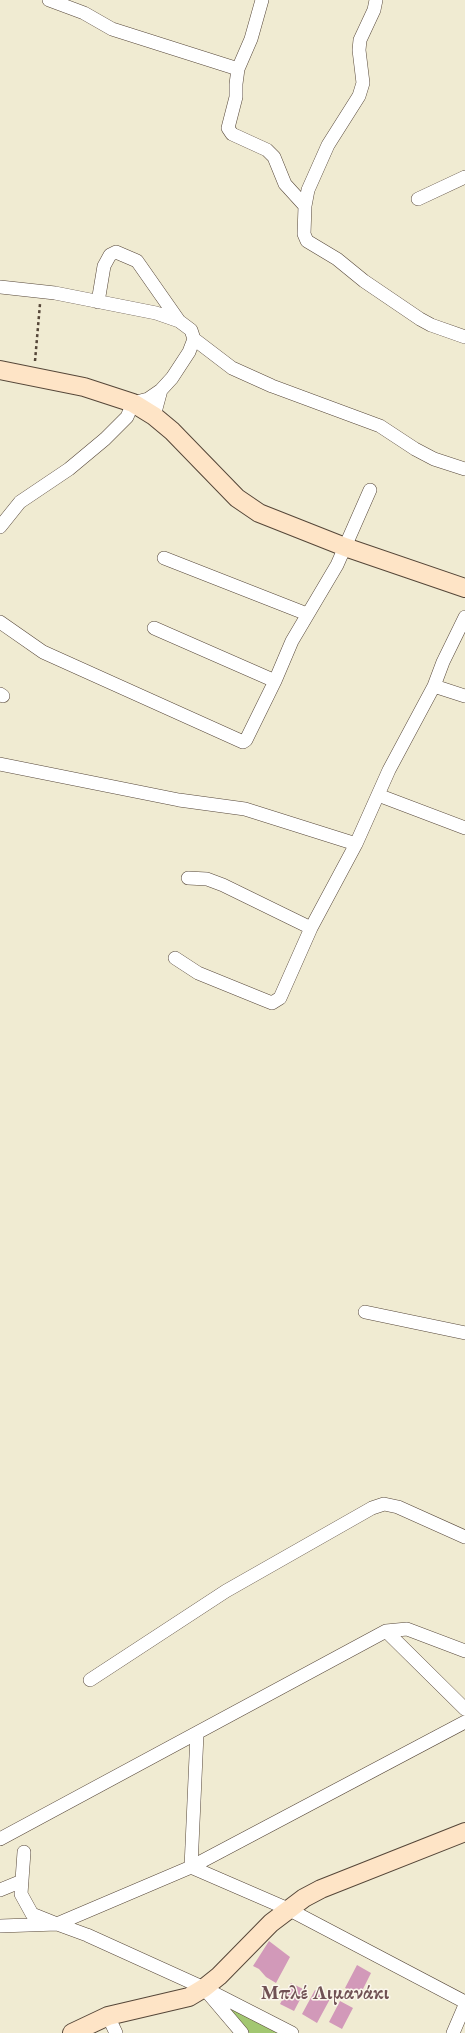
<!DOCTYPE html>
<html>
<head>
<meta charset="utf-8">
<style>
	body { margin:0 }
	canvas { display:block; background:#f0ebd2 }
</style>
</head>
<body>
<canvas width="465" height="2033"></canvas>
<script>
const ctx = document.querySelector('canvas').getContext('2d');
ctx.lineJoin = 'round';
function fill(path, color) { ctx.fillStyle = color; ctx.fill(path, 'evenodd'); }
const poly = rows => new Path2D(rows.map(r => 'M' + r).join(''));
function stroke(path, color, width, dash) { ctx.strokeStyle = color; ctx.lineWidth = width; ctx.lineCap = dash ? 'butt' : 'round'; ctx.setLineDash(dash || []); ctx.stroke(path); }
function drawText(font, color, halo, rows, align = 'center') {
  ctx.font = font + ' "EB Garamond",serif'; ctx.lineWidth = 3; ctx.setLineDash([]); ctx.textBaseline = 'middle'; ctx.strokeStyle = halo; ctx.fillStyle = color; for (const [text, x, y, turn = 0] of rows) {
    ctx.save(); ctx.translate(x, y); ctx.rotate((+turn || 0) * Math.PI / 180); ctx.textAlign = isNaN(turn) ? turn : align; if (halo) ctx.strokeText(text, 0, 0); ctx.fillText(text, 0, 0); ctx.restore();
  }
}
fill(poly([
	[230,2010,234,2010,282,2033,247,2033]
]), '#a2c771');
fill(poly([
	[269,1941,290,1957,276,1983,266,1977,259,1969,253,1966],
	[357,1965,371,1973,360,1995,345,1988],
	[291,1983,305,1990,294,2011,280,2004],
	[315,1990,330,1999,317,2023,302,2014],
	[340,2001,353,2008,342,2029,329,2022]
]), '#d299b9');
const street = poly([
	[49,0,84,13,112,29,238,69],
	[262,0,251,39,238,69,236,84,236,97,228,128,232,134,267,150,274,157,285,184,305,206],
	[376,0,374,10,360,40,359,50,363,83,359,96,328,145,308,190,305,206,304,234,307,241,337,259,364,281,420,319,431,325,465,337],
	[418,199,465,177],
	[0,287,55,293,156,313,179,321,191,330,194,339,189,352,172,378,161,390,154,416],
	[98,302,104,266,110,255,116,252,137,261,179,321],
	[194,339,232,368,272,386,380,426,415,449,434,459,465,469],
	[0,527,20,502,69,469,105,439,127,417,133,403,148,399,161,390],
	[164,558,307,614],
	[0,622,43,652,243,742,246,740,275,681,292,641,337,565,370,490],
	[154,628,275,681],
	[434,686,465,696],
	[0,694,3,696],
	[0,764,179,800,245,809,356,844],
	[378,795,465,828],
	[188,878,207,879,223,885,311,928],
	[175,958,198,973,262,999,272,1003,280,998,311,928,356,844,389,770,434,686,443,662,465,617],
	[365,1312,465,1333],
	[386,1631,465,1709],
	[90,1680,226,1591,372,1508,384,1504,398,1507,465,1537],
	[197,1734,191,1867,288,1909,465,2002],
	[0,1839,386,1631,407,1629,465,1651],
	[24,1852,21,1894,32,1914,57,1924,191,1867,465,1722],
	[0,1890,22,1881],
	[0,1926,57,1924,87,1935,204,1988,292,2033],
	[208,1993,242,2033],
	[108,2016,116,2033],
	[453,2033,465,2005]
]);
const secondary = poly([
	[0,370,84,387,133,403,154,416,172,431,237,498,259,513,345,547,465,588],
	[72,2033,108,2016,189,1997,204,1988,219,1976,271,1923,304,1898,321,1889,465,1832]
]);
stroke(street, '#564739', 14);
stroke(secondary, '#564739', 20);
stroke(poly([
	[35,361,40,304]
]), '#564739', 2.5, [3, 3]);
stroke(street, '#fff', 13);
stroke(secondary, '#fee4c6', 18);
drawText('bold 20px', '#705154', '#fbf7ec', [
	["Μπλέ Λιμανάκι",325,1994]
]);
</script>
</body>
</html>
